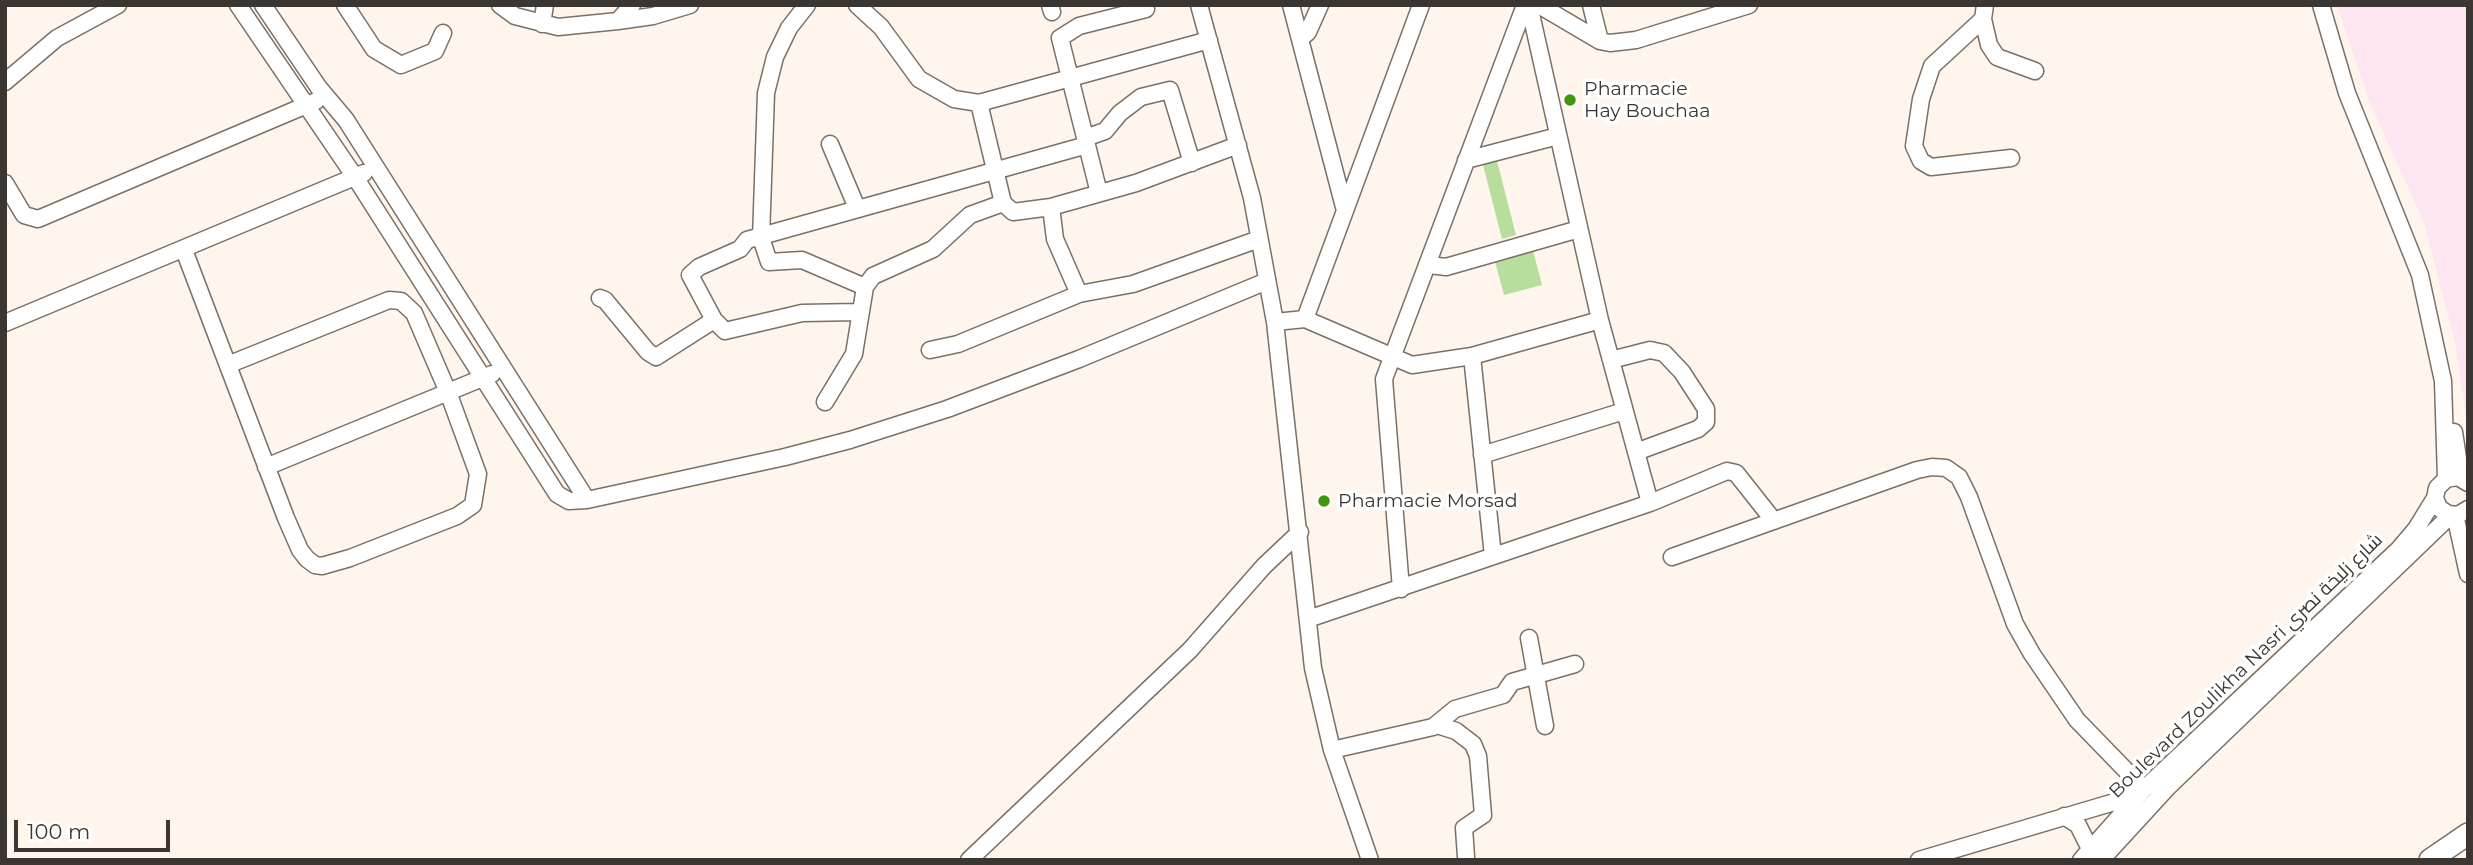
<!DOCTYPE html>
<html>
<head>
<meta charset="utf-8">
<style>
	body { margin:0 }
	#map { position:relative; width:2473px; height:865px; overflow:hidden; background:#fff5ec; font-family:Montserrat,sans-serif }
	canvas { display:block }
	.frame { position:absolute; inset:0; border:7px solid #3b3632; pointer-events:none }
	.scale { position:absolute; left:14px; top:820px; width:156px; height:32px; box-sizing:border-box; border:4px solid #3b3632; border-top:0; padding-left:9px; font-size:21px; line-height:24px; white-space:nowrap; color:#3b3632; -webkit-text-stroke:5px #fff; paint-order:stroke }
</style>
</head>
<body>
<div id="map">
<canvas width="2473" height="865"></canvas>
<div class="frame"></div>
<div class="scale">100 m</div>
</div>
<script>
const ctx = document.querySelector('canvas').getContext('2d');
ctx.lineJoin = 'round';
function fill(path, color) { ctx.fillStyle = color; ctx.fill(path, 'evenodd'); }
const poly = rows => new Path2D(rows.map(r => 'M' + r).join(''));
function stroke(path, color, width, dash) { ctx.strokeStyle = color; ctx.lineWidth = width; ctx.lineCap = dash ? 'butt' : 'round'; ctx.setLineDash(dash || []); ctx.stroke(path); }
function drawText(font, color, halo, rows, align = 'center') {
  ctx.font = font + ' Montserrat,Cairo,sans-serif'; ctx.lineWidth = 7; ctx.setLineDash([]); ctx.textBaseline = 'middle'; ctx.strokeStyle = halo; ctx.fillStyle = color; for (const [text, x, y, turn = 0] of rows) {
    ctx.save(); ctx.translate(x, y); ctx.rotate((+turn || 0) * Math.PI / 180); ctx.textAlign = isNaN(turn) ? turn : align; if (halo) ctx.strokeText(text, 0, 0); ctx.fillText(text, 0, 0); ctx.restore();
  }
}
fill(poly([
	[2337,5,2468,5,2468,430,2455,342,2424,223,2370,103]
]), '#fde6f2');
fill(poly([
	[1497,161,1516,235,1502,239,1483,165],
	[1532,247,1542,285,1504,295,1494,258]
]), '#b7de9d');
const minor = poly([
	[238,5,355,177,557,494,569,501,587,500,785,457,850,440,947,409,1079,359,1267,281],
	[263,5,319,88,346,120,587,500],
	[345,5,374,49,401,65,435,51,443,33],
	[500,5,515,16,558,27,618,21,632,5],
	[807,5,789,28,775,57,766,93,761,238,769,262,802,260,865,287],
	[857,5,881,27,919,79,954,99,979,103,1209,40],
	[1050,5,1052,12],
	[1199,5,1252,198,1275,322,1313,668,1332,750,1370,860],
	[1291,5,1344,207],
	[1529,5,1600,320,1650,503],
	[1539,5,1600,41,1610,43,1636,40,1749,5],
	[1591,5,1600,41],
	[1985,5,1983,19,1932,66,1921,99,1914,146,1921,161,1931,167,2011,158],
	[2321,5,2347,93,2420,275,2443,381,2446,479],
	[1983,19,1989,45,1997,57,2035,71],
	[618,21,653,16,690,5],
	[542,24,545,5],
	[1300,39,1308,32,1320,5],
	[5,82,57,38,118,5],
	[979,103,1003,203,1013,212,1051,207,1136,183,1238,145],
	[1085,138,1105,131,1120,113,1141,97,1170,90,1192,163],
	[830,144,857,208],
	[1466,160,1558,136],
	[5,183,24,215,38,219,316,101],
	[1099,193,1060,38,1079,26,1146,9],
	[1051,207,1055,239,1079,294],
	[184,250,286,518,300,550,307,559,315,565,322,566,350,558,457,516,473,505,478,474,448,392,414,313,401,301,389,300,230,364],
	[1429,265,1446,267,1579,229],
	[600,298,605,300,648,352,656,357,714,320],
	[859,312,802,313,725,331,714,320,690,275,699,267,740,249,747,240,1087,145],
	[1305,319,1421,5],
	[1275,322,1305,319,1412,365,1472,356,1600,320],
	[5,323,364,173],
	[930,350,958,344,1079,294,1133,284,1259,239],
	[1472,356,1493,556],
	[1611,360,1650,350,1664,353,1682,372,1706,409,1706,422,1698,429,1636,452],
	[825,402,854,354,865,287,873,276,933,249,970,215,1003,203],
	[2454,432,2461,478],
	[1482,455,1624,411],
	[266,467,492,374],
	[2468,483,2458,477,2446,479,2437,488,2435,498,2439,508,2448,514,2458,515,2468,509],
	[2455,515,2468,574],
	[1672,557,1917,470,1932,467,1946,468,1959,477,1969,497,2015,624,2032,654,2077,720,2144,789],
	[1401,589,1384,379,1525,5],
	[1308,619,1650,503,1727,471,1736,473,1774,521],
	[1529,638,1545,726],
	[1437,725,1456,731,1473,744,1478,756,1483,815,1464,828,1466,857],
	[1332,750,1433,727,1455,709,1503,695,1512,682,1575,664],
	[2064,816,2078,825,2090,849],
	[969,860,1190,650,1264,566,1300,532],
	[1919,860,2138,795],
	[2081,860,2144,789,2399,549,2416,529,2435,498],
	[2101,860,2167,788,2451,515]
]);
const highway = poly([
	[2430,860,2468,834]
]);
stroke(minor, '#7b7066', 19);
stroke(highway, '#7b7066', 24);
stroke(minor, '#fff', 16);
stroke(highway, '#fff', 21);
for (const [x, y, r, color] of [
	[1570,100,7,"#40970b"],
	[1324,501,7,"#40970b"]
]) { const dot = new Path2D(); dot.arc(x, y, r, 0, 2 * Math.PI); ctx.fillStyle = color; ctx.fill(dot); stroke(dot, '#fff', 2.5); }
drawText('19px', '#3b3632', '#fff', [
	["Pharmacie",1584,89],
	["Hay Bouchaa",1584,111],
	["Pharmacie Morsad",1338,501]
], 'left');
drawText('19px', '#3b3632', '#fff', [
	["Boulevard Zoulikha Nasri شارع زليخة نصري",2246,666,-44]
]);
</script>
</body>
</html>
